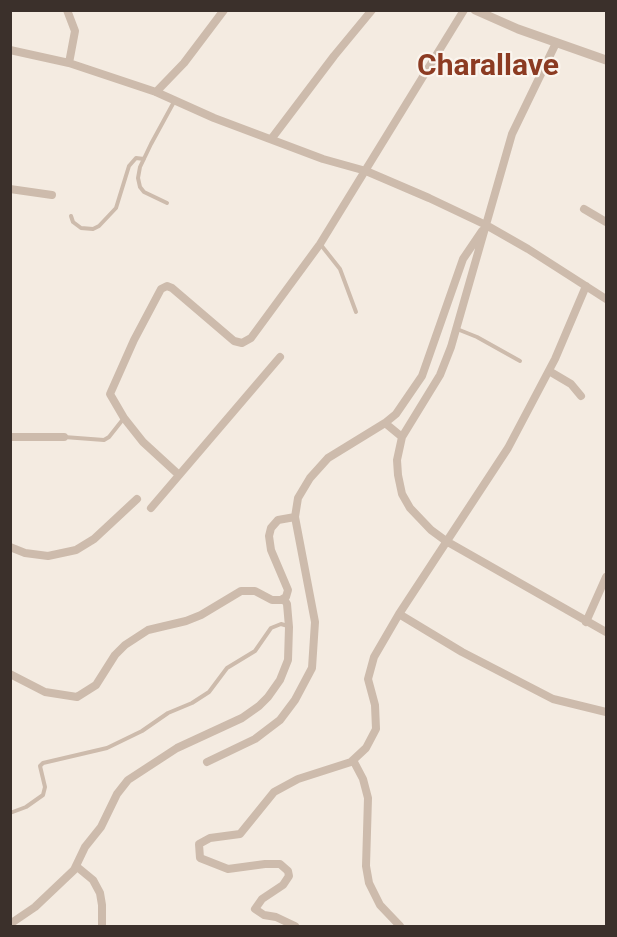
<!DOCTYPE html>
<html>
<head>
<meta charset="utf-8">
<style>
	body { margin:0 }
	#map { position:relative; width:617px; height:937px; overflow:hidden; background:#f4ebe1; font-family:Roboto,sans-serif }
	canvas { display:block }
	.frame { position:absolute; inset:0; border:12px solid #3b302b; pointer-events:none }
</style>
</head>
<body>
<div id="map">
<canvas width="617" height="937"></canvas>
<div class="frame"></div>
</div>
<script>
const ctx = document.querySelector('canvas').getContext('2d');
ctx.lineJoin = 'round';
const poly = rows => new Path2D(rows.map(r => 'M' + r).join(''));
function stroke(path, color, width, dash) { ctx.strokeStyle = color; ctx.lineWidth = width; ctx.lineCap = dash ? 'butt' : 'round'; ctx.setLineDash(dash || []); ctx.stroke(path); }
function drawText(font, color, halo, rows, align = 'center') {
  ctx.font = font + ' Roboto,sans-serif'; ctx.lineWidth = 4.5; ctx.setLineDash([]); ctx.textBaseline = 'middle'; ctx.strokeStyle = halo; ctx.fillStyle = color; for (const [text, x, y, turn = 0] of rows) {
    ctx.save(); ctx.translate(x, y); ctx.rotate((+turn || 0) * Math.PI / 180); ctx.textAlign = isNaN(turn) ? turn : align; if (halo) ctx.strokeText(text, 0, 0); ctx.fillText(text, 0, 0); ctx.restore();
  }
}
stroke(poly([
	[167,203,144,192,140,187,138,178,140,167,151,144,175,100],
	[71,216,73,222,81,228,93,229,99,226,116,208,129,166,136,158,144,159],
	[321,245,340,269,356,312],
	[457,329,477,337,520,361],
	[64,437,104,440,109,437,124,418],
	[10,813,26,807,43,795,45,787,40,766,43,763,107,748,142,731,168,713,192,703,209,692,227,668,255,651,271,628,281,624,288,626]
]), '#cdbbac', 4);
stroke(poly([
	[67,10,75,31,69,63],
	[556,43,512,134,451,347,440,375,402,437,397,460,398,475,402,494,410,508,431,530,446,541,606,632],
	[10,50,69,63,156,92,214,118,323,159,366,171,429,198,486,225,528,249,606,299],
	[156,92,184,63,224,10],
	[272,138,334,56,372,10],
	[10,189,52,195],
	[584,209,606,222],
	[549,371,571,384,581,396],
	[385,423,396,414,422,376,463,259,482,231],
	[10,437,64,437],
	[179,475,143,442,124,418,110,394,134,340,161,289,167,286,172,288,234,341,242,343,251,338,320,244,464,10],
	[151,508,280,357],
	[10,547,25,553,48,556,76,550,94,539,137,499],
	[399,614,462,652,553,699,606,712],
	[586,622,606,577],
	[10,674,45,692,77,697,96,685,115,655,125,645,148,630,186,621,201,615,241,591,255,591,272,600,281,600,286,597,288,590,271,550,269,536,271,528,278,520,295,517],
	[353,760,363,779,368,798,366,866,369,883,380,905,400,926],
	[207,762,255,739,280,720,295,700,312,668,315,622,295,517,298,498,310,478,328,458,385,423,402,437],
	[76,866,93,880,100,893,102,905,102,926],
	[10,924,35,907,74,870,85,847,101,827,117,794,128,780,177,748,242,718,259,706,268,697,280,680,288,660,289,627,287,604,284,599],
	[295,926,276,917,264,915,255,909,262,899,283,885,289,876,288,871,280,864,265,864,228,869,200,858,199,844,210,838,240,834,274,792,298,779,351,762,366,748,376,729,375,705,368,679,374,657,399,614,508,448,555,359,586,286]
]), '#cdbbac', 8);
stroke(poly([
	[475,10,518,29,606,60]
]), '#cdbbac', 9);
drawText('bold 30px', '#8c3b22', '#fbf5ee', [
	["Charallave",488,67]
]);
</script>
</body>
</html>
